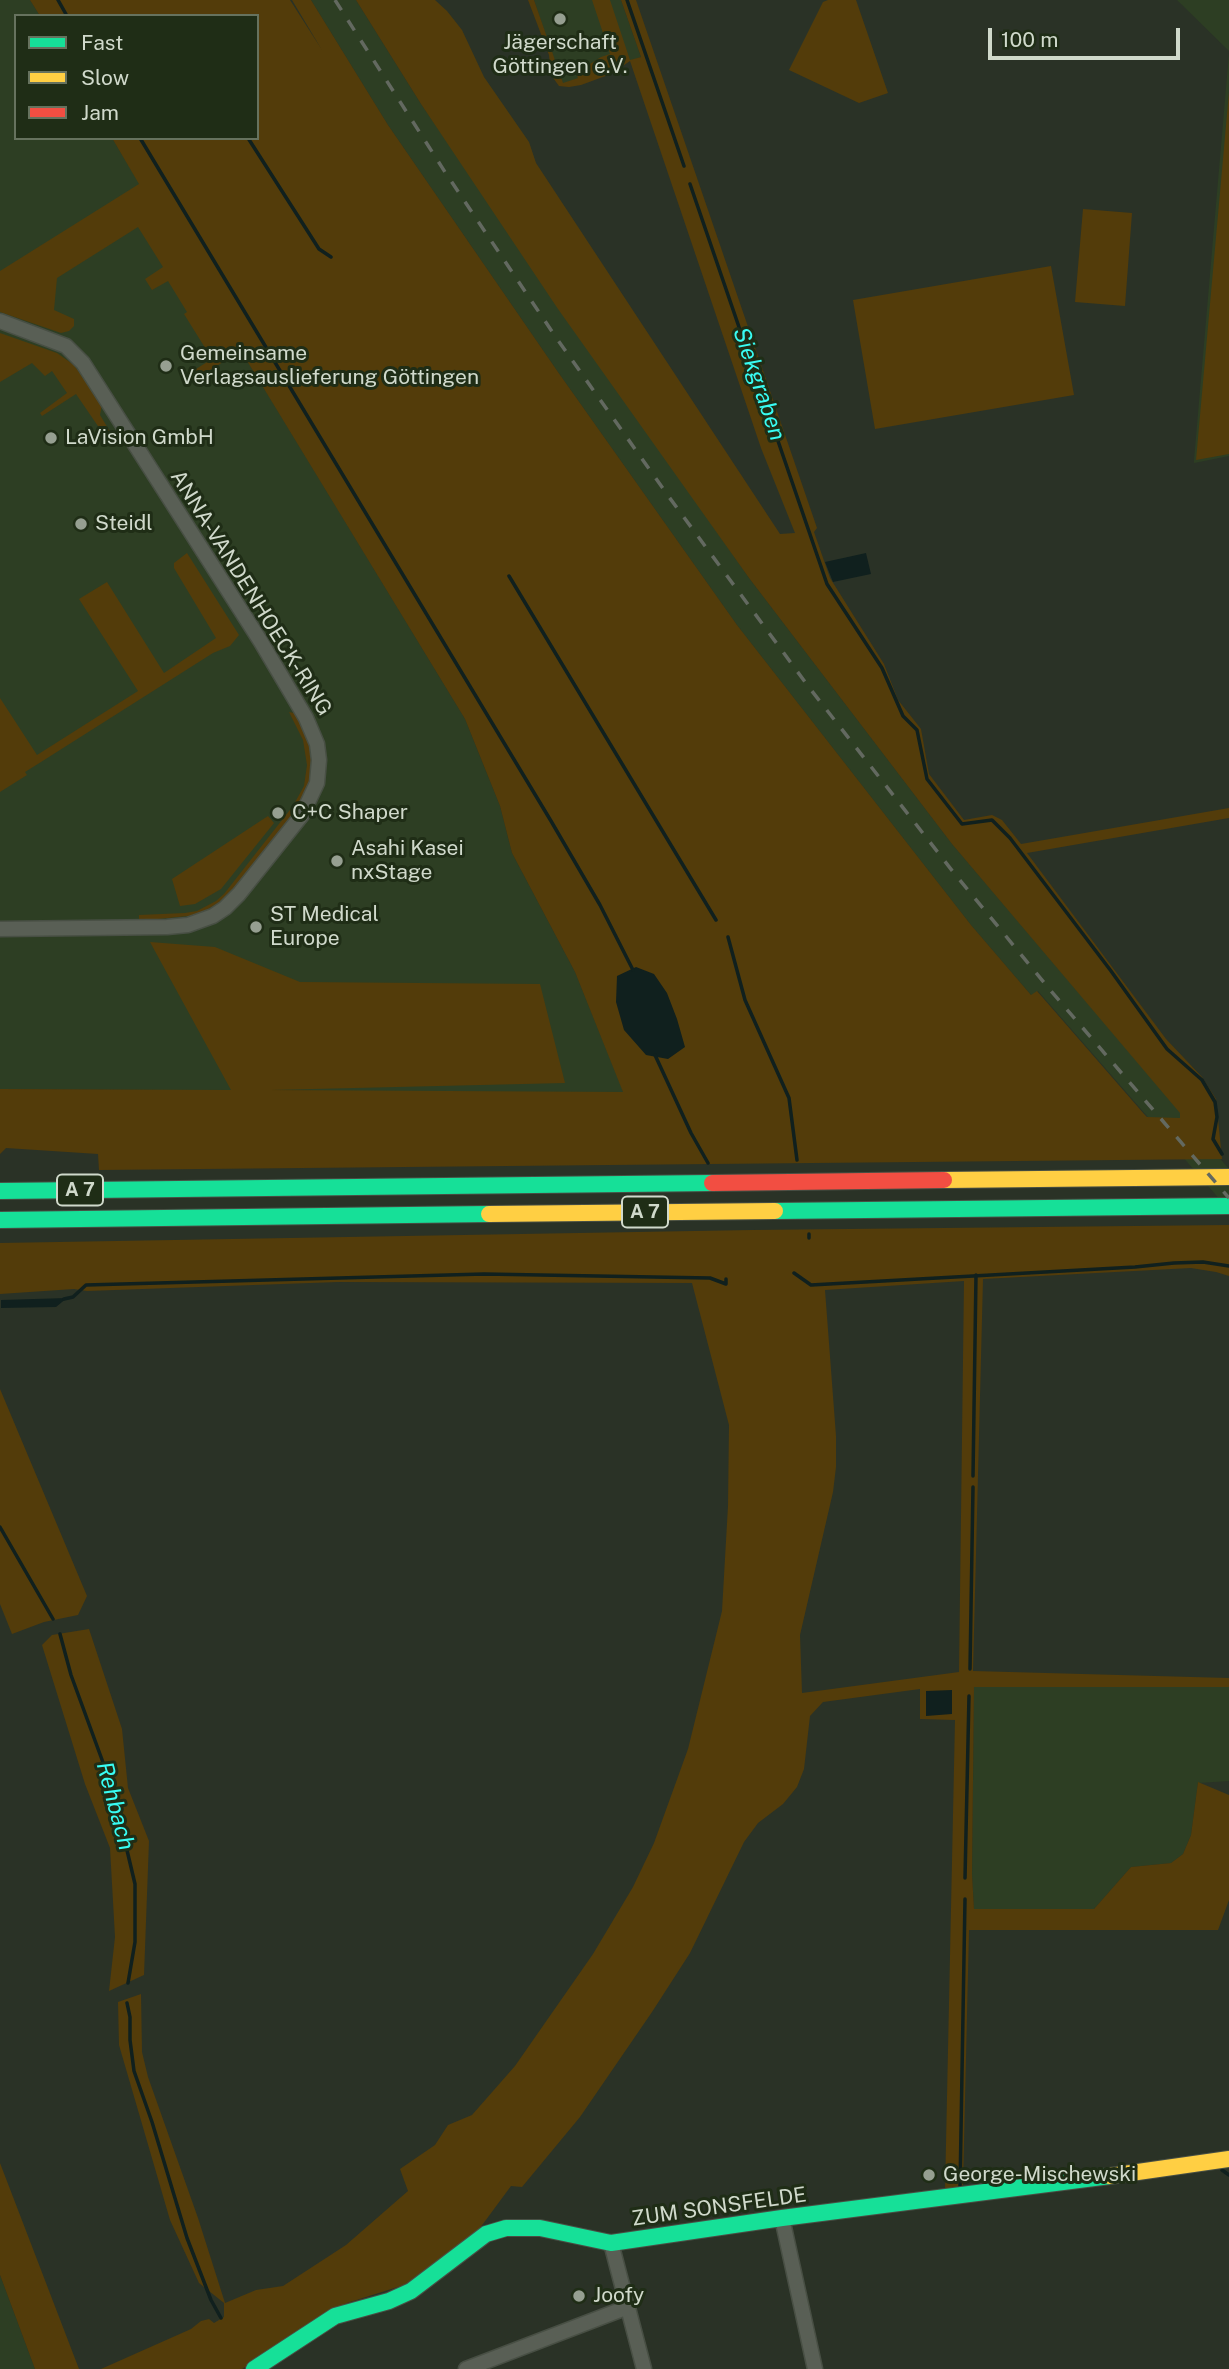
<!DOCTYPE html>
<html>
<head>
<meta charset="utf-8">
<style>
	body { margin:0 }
	#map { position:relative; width:1229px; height:2369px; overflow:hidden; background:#2a3226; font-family:"Public Sans",sans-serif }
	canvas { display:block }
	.legend { position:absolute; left:14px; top:14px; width:245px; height:126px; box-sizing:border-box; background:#1f2d16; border:2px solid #66725e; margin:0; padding:9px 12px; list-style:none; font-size:21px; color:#d0d9cb }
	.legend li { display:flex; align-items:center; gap:14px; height:35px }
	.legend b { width:35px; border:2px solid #66725e }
	.scale { position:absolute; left:988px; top:28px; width:192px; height:32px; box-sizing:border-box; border:4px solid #d0d9cb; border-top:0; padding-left:9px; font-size:21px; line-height:24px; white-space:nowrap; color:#d0d9cb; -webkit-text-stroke:5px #1f2d16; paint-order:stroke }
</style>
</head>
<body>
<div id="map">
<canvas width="1229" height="2369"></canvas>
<ul class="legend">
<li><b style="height:9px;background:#16e098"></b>Fast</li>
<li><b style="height:9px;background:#ffcf43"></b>Slow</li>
<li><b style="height:9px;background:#f24e42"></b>Jam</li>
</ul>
<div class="scale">100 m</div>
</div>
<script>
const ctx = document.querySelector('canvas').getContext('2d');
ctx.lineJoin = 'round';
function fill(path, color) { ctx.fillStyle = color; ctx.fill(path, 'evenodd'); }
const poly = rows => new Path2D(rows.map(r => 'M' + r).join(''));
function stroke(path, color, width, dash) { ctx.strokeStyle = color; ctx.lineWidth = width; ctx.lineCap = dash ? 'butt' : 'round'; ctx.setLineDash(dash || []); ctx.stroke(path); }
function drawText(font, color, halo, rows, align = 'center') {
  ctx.font = font + ' "Public Sans",sans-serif'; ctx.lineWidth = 6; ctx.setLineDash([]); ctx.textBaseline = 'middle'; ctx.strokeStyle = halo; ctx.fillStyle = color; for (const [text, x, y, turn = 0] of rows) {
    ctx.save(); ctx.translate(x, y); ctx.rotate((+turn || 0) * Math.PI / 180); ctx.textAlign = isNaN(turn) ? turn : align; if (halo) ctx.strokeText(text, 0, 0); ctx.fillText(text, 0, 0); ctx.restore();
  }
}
fill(poly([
	[0,0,30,0,40,16,16,16,16,138,112,138,465,719,500,806,512,853,575,972,624,1093,0,1089],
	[311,0,356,0,421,104,749,578,952,844,1229,1169,1229,1210,1038,991,1032,996,971,925,737,625,558,372,388,125],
	[534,0,621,0,641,57,562,84],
	[1177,0,1229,0,1229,51],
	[1229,53,1229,456,1194,463,1194,460],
	[974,1686,1229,1687,1229,1781,1198,1783,1191,1835,1183,1854,1171,1863,1131,1867,1094,1909,974,1910,972,1874],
	[0,2275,35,2369,0,2369]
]), '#2d3e23');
fill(poly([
	[30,0,290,0,322,50,292,0,311,0,388,125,558,372,737,625,971,925,1031,995,1037,991,1144,1114,1147,1117,1180,1118,1180,1113,952,844,749,578,558,309,421,104,356,0,435,0,447,11,462,30,484,77,529,142,536,163,780,534,795,533,761,448,630,61,611,74,581,85,569,87,559,86,551,75,549,55,528,0,534,0,563,83,578,78,576,73,601,57,610,54,592,0,610,0,630,60,641,57,621,0,636,0,817,528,814,532,830,578,884,664,898,700,921,729,929,774,964,820,992,815,1002,820,1021,844,1229,808,1229,818,1027,853,1166,1039,1202,1077,1216,1099,1222,1159,99,1170,98,1154,6,1148,0,1154,0,1089,231,1090,150,942,215,947,300,982,540,984,565,1083,271,1090,623,1092,575,972,512,853,500,806,465,719,241,351,192,381,188,374,212,359,184,314,187,312,168,281,152,290,145,279,163,267,138,227,57,278,54,310,74,319,74,326,69,331,61,333,0,312,0,271,139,184,112,138,257,138,257,16,40,16],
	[828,0,856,0,888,93,859,103,789,70,823,2],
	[1229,92,1229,454,1196,460],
	[1083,209,1132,213,1125,306,1075,302],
	[1051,266,1074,395,875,429,853,300],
	[0,333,57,353,74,365,102,405,100,415,112,435,108,437,102,432,76,394,42,416,40,413,67,393,52,371,45,376,32,363,0,382],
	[187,553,239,635,230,646,213,653,41,762,25,772,27,775,0,792,0,698,37,755,138,691,79,599,107,582,164,673,216,638,174,568,174,563],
	[289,712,294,713,302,726,309,740,312,754,310,780,297,808,234,890,222,901,197,915,139,921,139,915,185,913,197,911,216,901,224,894,293,806,304,786,307,765,303,740],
	[268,816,274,823,221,889,195,904,180,906,172,879],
	[1229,1225,1229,1276,1216,1272,1191,1268,983,1279,973,1671,1229,1678,1229,1687,974,1687,972,1874,974,1909,1094,1909,1131,1867,1171,1863,1183,1854,1191,1835,1198,1782,1229,1795,1229,1900,1218,1930,969,1930,963,2185,945,2191,955,1720,920,1719,920,1689,823,1702,810,1716,804,1769,797,1787,783,1804,758,1823,744,1842,690,1953,652,2012,580,2117,522,2187,511,2186,477,2232,404,2285,347,2303,242,2369,101,2369,191,2329,201,2321,209,2319,214,2323,224,2317,224,2303,199,2283,170,2220,119,2045,118,2002,141,1994,142,2052,148,2077,198,2218,225,2303,256,2290,283,2286,346,2245,408,2191,400,2169,435,2145,448,2125,472,2115,515,2066,593,1954,633,1887,654,1843,688,1749,722,1611,728,1506,729,1425,692,1283,338,1282,87,1291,74,1289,0,1294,0,1243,752,1230],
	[964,1281,959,1672,802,1693,800,1635,833,1492,836,1467,836,1436,825,1290],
	[0,1389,87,1596,78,1615,44,1622,12,1634,0,1604],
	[89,1629,122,1729,128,1788,149,1841,144,1975,109,1991,115,1937,110,1848,85,1784,42,1645,52,1635],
	[0,2163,79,2369,35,2369,0,2275]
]), '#533c0a');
fill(poly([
	[866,553,871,574,833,582,825,562],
	[636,967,654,974,667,993,677,1019,685,1047,668,1059,646,1055,624,1030,616,1002,617,976],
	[67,1298,56,1307,1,1308,1,1300],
	[952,1690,952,1714,926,1716,926,1691]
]), '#10201e');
stroke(poly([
	[58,0,67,16],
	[627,0,684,166],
	[140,138,551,821,600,905,633,970],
	[248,138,319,249,331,257],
	[690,184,827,584,882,668,903,716,917,730,927,779,962,824,992,820,1010,838,1111,971,1167,1049,1202,1080,1215,1102,1217,1117,1213,1139,1222,1154],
	[509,576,716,920],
	[728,937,745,1000,789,1098,797,1160],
	[655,1055,691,1133,708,1163],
	[809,1234,809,1238],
	[794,1273,811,1285,1135,1267,1174,1263,1203,1262,1229,1266],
	[64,1299,73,1297,86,1285,484,1274,710,1278,726,1284,726,1279],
	[973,1476,976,1275],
	[0,1527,53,1619],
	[60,1634,71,1675,112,1787,135,1884,135,1942,128,1983],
	[970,1669,973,1487],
	[965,1878,969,1696],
	[127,2003,130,2017,130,2040,134,2071,152,2122,187,2238,211,2300,221,2318],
	[1222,2170,1229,2175],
	[960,2188,965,1899]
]), '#10201e', 3.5);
const street = poly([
	[0,321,66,346,83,363,261,642,306,718,317,744,319,760,317,783,302,815,239,894,225,908,213,916,188,925,167,927,0,929],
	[782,2218,815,2369],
	[611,2243,644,2369],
	[466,2369,628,2307]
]);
const fast = poly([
	[0,1191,712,1183],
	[775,1211,1229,1206],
	[0,1220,489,1214],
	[254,2369,335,2316,389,2301,411,2291,486,2234,506,2228,540,2228,611,2243,782,2218,1110,2176]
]);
const slow = poly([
	[944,1180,1229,1177],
	[489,1214,775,1211],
	[1110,2176,1229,2159]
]);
const jam = poly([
	[712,1183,944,1180]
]);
stroke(street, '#484f44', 17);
stroke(fast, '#484f44', 18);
stroke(slow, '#484f44', 18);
stroke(jam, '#484f44', 18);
stroke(street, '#595f55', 14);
stroke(fast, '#16e098', 16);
stroke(slow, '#ffcf43', 16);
stroke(jam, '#f24e42', 16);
stroke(poly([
	[335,0,445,172,555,336,669,497,808,686,954,873,1051,991,1229,1198]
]), '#636960', 3.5, [12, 12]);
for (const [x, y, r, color] of [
	[560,19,7,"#969f91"],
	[166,366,7,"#969f91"],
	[51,438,7,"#969f91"],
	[81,524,7,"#969f91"],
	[278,813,7,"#969f91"],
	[337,861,7,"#969f91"],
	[256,927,7,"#969f91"],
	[929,2175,7,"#969f91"],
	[579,2296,7,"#969f91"]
]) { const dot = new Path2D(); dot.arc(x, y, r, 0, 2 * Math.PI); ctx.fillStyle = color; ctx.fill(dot); stroke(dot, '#1f2d16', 2.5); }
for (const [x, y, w] of [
	[80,1190,46],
	[645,1212,46]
]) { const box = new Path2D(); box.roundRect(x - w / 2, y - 15.5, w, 31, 5); ctx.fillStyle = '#1f2d16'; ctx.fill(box); stroke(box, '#d0d9cb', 2); }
drawText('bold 19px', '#d0d9cb', null, [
	["A 7",80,1190],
	["A 7",645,1212]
]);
drawText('21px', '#d0d9cb', '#1f2d16', [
	["Jägerschaft",560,43,"center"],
	["Göttingen e.V.",560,67,"center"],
	["Gemeinsame",180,354],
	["Verlagsauslieferung Göttingen",180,378],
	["LaVision GmbH",65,438],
	["Steidl",95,524],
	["C+C Shaper",292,813],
	["Asahi Kasei",351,849],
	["nxStage",351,873],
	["ST Medical",270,915],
	["Europe",270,939],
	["George-Mischewski",943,2175],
	["Joofy",593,2296]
], 'left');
drawText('21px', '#d0d9cb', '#1f2d16', [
	["ANNA-VANDENHOECK-RING",251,593,58],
	["ZUM SONSFELDE",719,2207,-8]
]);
drawText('italic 23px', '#38fcf3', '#1f2d16', [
	["Siekgraben",759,384,71],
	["Rehbach",115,1806,75]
]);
</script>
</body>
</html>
